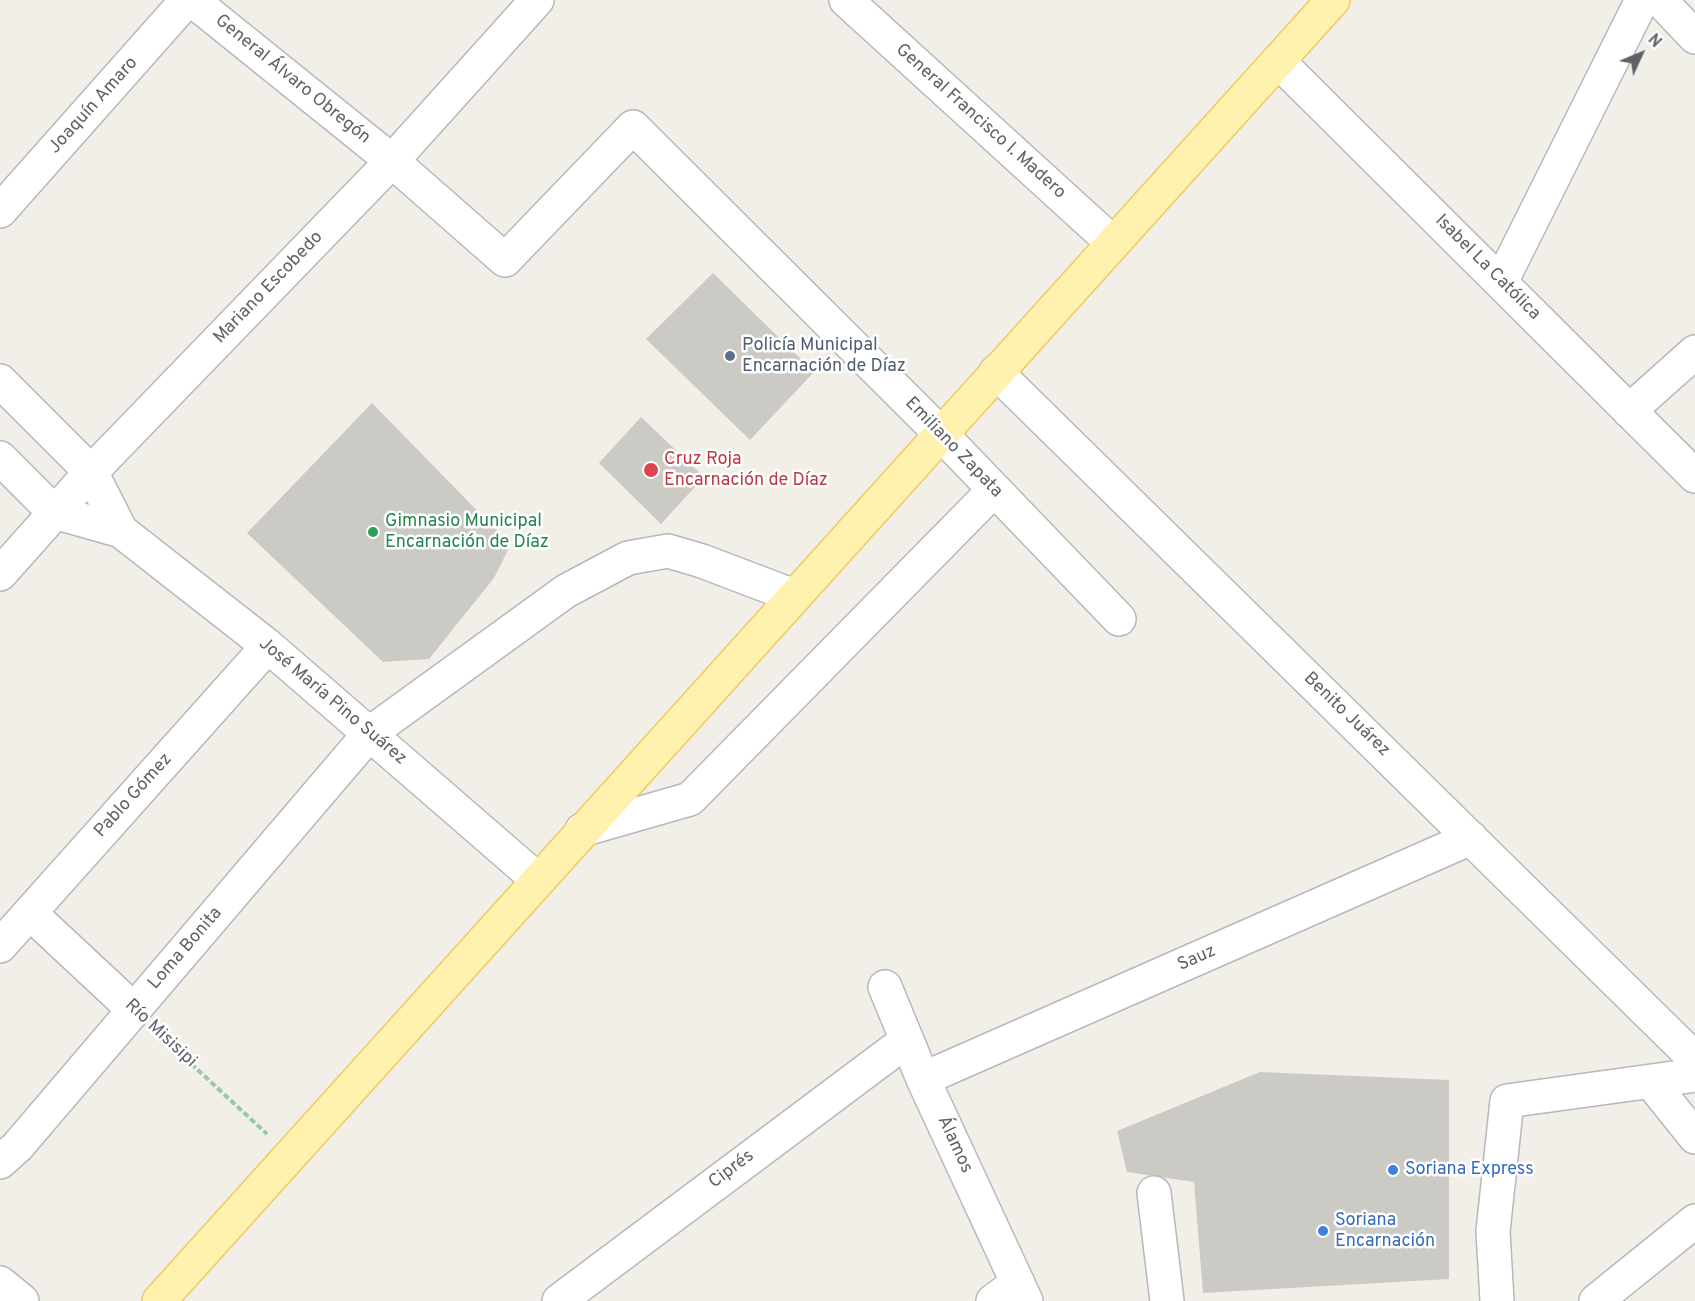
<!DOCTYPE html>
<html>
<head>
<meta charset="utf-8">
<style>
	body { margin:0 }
	#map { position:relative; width:1695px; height:1301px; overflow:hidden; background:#f1efe8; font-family:Overpass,sans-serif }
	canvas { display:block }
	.north { position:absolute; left:1611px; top:24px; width:60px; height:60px; -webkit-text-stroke:4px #fff; paint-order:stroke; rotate:46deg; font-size:16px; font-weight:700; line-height:24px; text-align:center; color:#5f6368 }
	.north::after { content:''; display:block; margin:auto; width:21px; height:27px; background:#5f6368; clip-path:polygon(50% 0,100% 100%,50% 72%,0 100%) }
</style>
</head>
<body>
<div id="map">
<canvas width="1695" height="1301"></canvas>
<div class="north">N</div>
</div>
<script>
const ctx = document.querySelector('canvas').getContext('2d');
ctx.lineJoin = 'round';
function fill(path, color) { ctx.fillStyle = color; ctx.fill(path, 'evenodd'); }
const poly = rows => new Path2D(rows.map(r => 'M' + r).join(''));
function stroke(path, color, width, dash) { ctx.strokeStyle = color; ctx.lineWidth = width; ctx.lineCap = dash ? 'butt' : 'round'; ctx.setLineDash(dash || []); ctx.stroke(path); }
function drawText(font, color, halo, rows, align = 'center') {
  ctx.font = font + ' Overpass,sans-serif'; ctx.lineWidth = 5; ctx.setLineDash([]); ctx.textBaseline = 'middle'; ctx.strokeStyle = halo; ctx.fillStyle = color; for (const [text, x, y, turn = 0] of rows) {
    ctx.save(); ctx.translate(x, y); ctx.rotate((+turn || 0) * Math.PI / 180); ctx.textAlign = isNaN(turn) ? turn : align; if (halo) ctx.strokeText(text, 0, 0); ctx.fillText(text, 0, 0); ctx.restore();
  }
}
fill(poly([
	[713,273,814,372,750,440,646,339],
	[372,403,498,532,508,550,494,578,429,659,383,662,247,533],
	[641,417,704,477,661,524,599,463],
	[1260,1072,1449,1080,1449,1279,1203,1293,1194,1182,1127,1172,1117,1131]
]), '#cccac5');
const minor = poly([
	[192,0,392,161,505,260,633,127,941,434,1119,619],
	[846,0,1113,243],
	[1660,0,1695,37],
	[1278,61,1695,476],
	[0,211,187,0],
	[1501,282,1642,0],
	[996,372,1695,1059],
	[0,381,91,472,121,531],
	[1629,411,1695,352],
	[0,458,54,512,121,531,268,646,538,880],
	[0,574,91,472,392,161,537,0],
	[582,830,690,799,994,490],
	[30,913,134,1010],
	[0,946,268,646],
	[885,987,923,1079,1026,1301],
	[923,1079,1471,838],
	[1651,1082,1695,1137],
	[0,1162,17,1147,370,733,566,591,628,558,668,551,702,561,794,596],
	[1154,1193,1167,1301],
	[0,1283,22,1301],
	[559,1301,906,1041],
	[993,1301,1018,1283],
	[1497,1301,1493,1231,1507,1101,1695,1075],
	[1596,1301,1695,1221]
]);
const major = poly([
	[159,1301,1333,0]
]);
stroke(minor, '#b5b8bc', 36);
stroke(major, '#f2c960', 36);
stroke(poly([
	[158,1033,267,1134]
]), '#9cc7a9', 4, [6, 3]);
stroke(minor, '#fff', 33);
stroke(major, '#fff2af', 33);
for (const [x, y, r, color] of [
	[730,356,6,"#5c6f8a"],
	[651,470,8,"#e0444e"],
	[373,532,6,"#2e9e5b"],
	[1393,1170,6,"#3f7fe0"],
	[1323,1231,6,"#3f7fe0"]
]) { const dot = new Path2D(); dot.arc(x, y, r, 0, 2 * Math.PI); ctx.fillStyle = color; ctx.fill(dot); stroke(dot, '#fff', 2); }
drawText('18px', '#5f6368', '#fff', [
	["General Álvaro Obregón",292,80,39],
	["Joaquín Amaro",94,106,-48],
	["General Francisco I. Madero",980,122,42],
	["Isabel La Católica",1487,268,45],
	["Mariano Escobedo",269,288,-46],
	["Emiliano Zapata",953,448,46],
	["José María Pino Suárez",332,702,40],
	["Benito Juárez",1346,715,44],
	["Pablo Gómez",134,796,-48],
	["Loma Bonita",186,949,-49],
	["Sauz",1197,959,-24],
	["Río Misisipi",160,1034,43],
	["Álamos",954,1145,65],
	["Ciprés",732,1170,-37]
]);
drawText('18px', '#4e5e75', '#fff', [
	["Policía Municipal",742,346],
	["Encarnación de Díaz",742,367]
], 'left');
drawText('18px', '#be3a42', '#fff', [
	["Cruz Roja",664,460],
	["Encarnación de Díaz",664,481]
], 'left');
drawText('18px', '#27864d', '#fff', [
	["Gimnasio Municipal",385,522],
	["Encarnación de Díaz",385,543]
], 'left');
drawText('18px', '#366cbe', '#fff', [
	["Soriana Express",1405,1170],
	["Soriana",1335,1221],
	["Encarnación",1335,1242]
], 'left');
</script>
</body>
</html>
